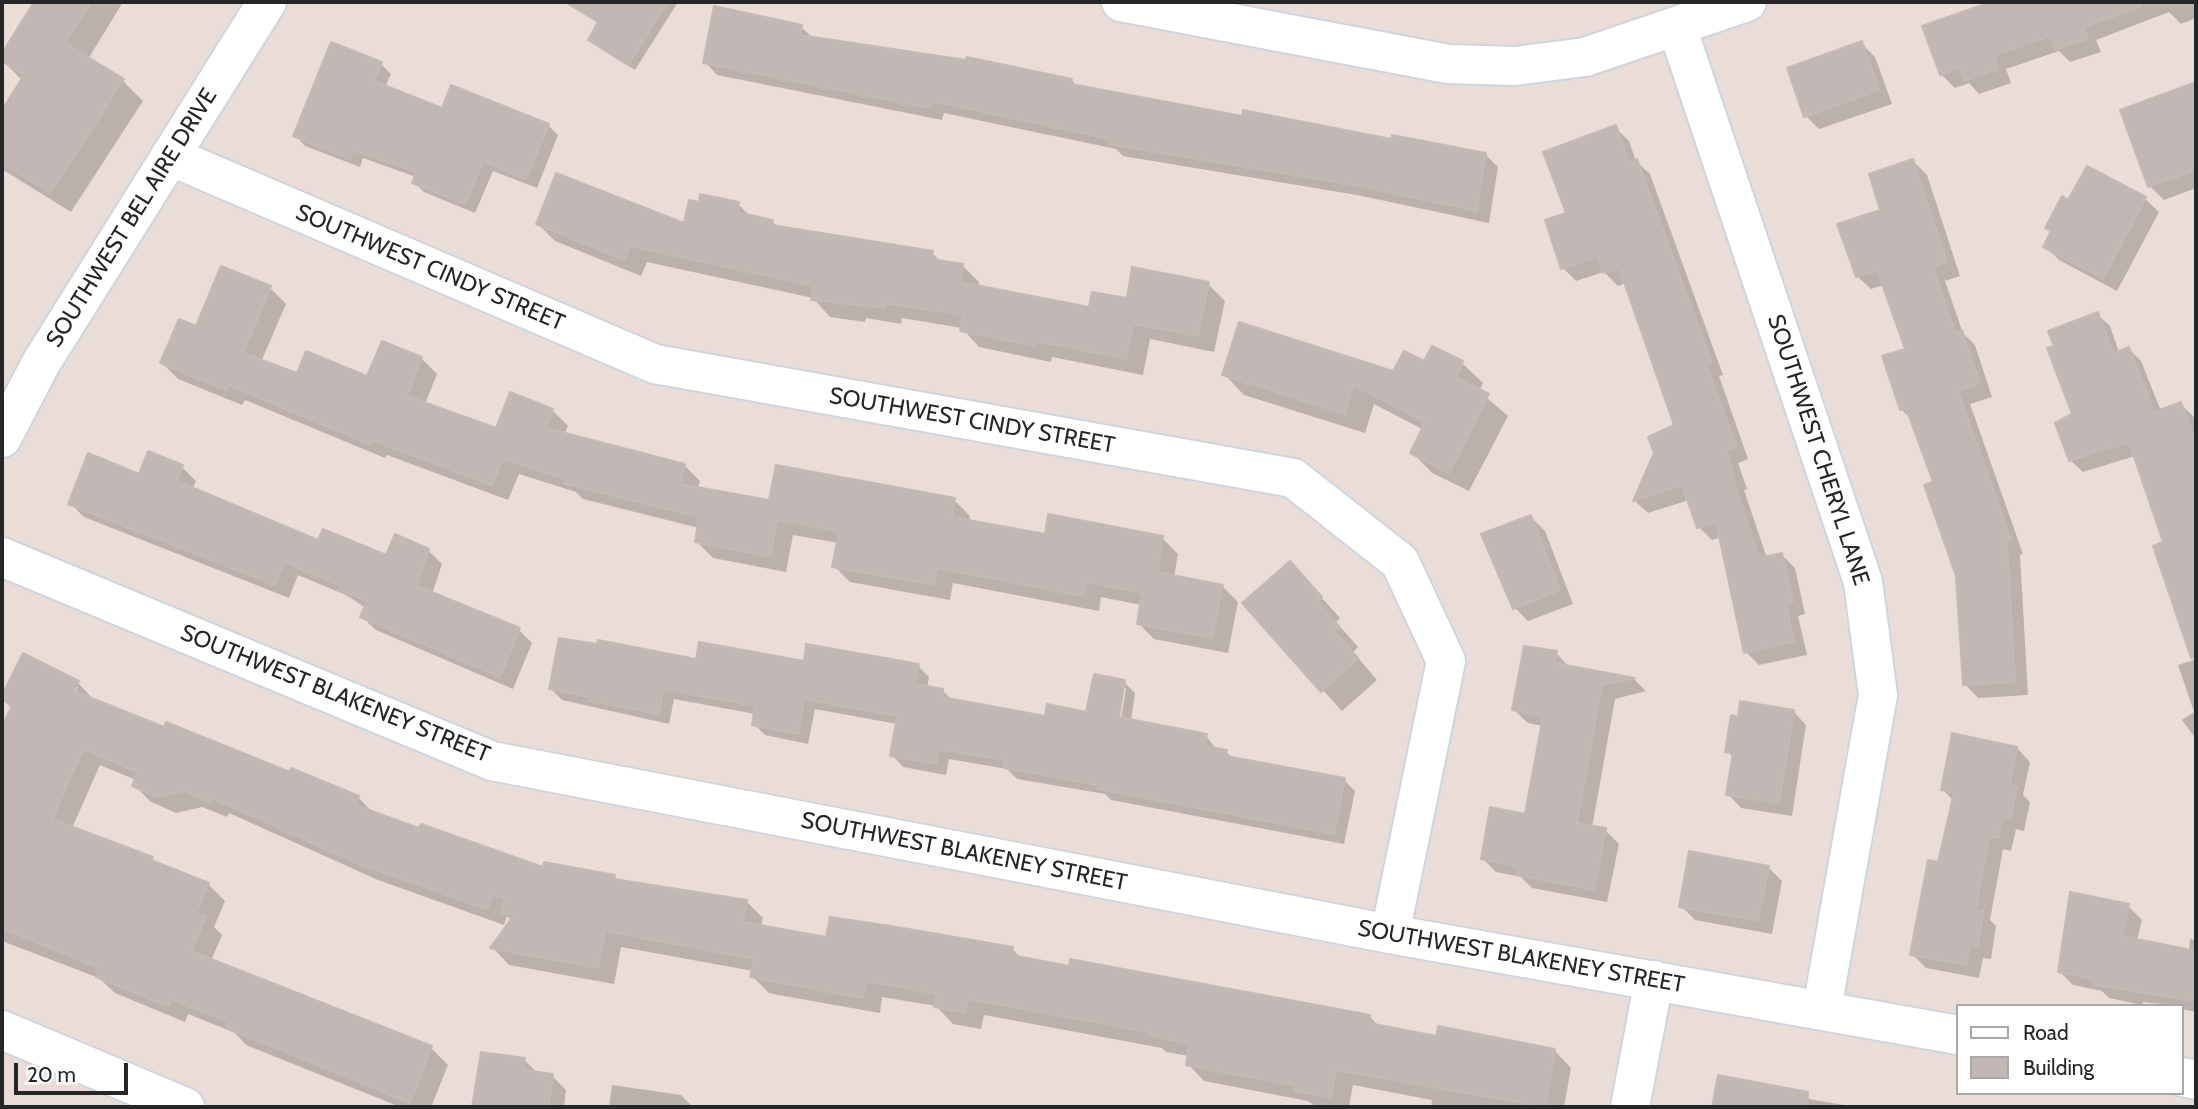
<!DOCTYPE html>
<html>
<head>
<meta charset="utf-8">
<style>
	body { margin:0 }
	#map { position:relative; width:2198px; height:1109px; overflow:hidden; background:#eaddd7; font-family:Cabin,sans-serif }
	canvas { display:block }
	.frame { position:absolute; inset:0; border:4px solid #262626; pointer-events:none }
	.legend { position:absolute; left:1956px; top:1004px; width:228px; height:91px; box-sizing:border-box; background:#fff; border:2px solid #a8a8a8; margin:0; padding:9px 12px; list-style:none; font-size:21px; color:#262626 }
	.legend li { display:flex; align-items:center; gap:14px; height:35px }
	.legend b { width:35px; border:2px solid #a8a8a8 }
	.scale { position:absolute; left:14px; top:1063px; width:114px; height:32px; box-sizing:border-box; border:4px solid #262626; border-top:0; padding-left:9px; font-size:21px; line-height:24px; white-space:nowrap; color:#262626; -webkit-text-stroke:5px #fff; paint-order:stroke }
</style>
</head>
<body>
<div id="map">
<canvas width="2198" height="1109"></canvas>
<div class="frame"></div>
<ul class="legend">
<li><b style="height:9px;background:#fff"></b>Road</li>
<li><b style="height:19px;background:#c1b7b4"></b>Building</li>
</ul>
<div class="scale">20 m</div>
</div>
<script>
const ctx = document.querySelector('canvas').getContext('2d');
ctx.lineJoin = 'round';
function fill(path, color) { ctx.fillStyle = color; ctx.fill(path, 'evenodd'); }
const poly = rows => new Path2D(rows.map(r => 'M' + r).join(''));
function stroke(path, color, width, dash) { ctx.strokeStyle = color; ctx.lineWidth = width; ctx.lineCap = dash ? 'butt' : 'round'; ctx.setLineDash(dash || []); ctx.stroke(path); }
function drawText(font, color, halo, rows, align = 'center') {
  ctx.font = font + ' Cabin,sans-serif'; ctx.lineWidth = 5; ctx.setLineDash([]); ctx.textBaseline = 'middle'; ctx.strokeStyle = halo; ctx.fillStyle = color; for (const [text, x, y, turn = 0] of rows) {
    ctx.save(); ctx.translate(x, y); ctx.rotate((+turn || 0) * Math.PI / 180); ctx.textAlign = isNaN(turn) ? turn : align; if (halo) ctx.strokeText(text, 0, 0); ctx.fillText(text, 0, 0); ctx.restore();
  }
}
fill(poly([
	[36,2,123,2,88,59,123,81,143,101,71,212,5,171,2,176,2,113,22,80,2,60,2,56],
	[564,2,678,2,635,70,597,46,590,40,600,24],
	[1994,2,2196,2,2196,18,2181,24,2169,12,2096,40,2101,52,2070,62,2059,51,2006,69,2011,83,1979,94,1969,83,1955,88,1941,74,1924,27],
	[801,27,813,38,1071,80,1078,87,1244,118,1485,154,1498,167,1489,223,1357,195,1123,156,1116,149,944,113,942,120,717,75,705,62],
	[1861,43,1875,57,1892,104,1819,129,1806,116],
	[381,64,391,74,385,87,442,110,548,125,558,135,537,188,493,171,475,213,424,192,414,182,416,177,363,158,360,167,305,146,295,135],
	[2196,84,2196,188,2164,200,2150,186,2122,111],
	[1615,127,1629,141,1636,161,1650,174,1723,375,1719,376,1748,459,1738,463,1747,489,1744,490,1767,558,1782,555,1795,568,1805,614,1798,616,1807,655,1759,665,1746,652,1721,537,1712,540,1699,527,1689,500,1648,513,1635,501,1656,453,1676,426,1626,283,1618,286,1604,272,1576,281,1563,268,1568,214],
	[1913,161,1927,175,1960,276,1945,281,1963,333,1975,345,1992,397,1970,404,2023,554,2020,555,2028,695,1978,698,1965,684,1958,576,1935,484,1912,420,1901,409,1907,351,1884,285,1871,289,1857,276,1883,211],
	[2145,199,2159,212,2117,291,2059,260,2045,246,2052,233,2047,227,2069,203],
	[738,204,751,217,772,221,778,228,932,253,941,262,962,265,979,282,978,287,1091,309,1208,284,1225,301,1214,352,1150,339,1143,375,1052,357,1051,362,979,347,962,328,902,318,901,324,866,318,865,322,830,317,813,298,647,262,641,276,555,241,538,224,685,226],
	[270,288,286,304,261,362,298,375,368,379,421,358,437,374,425,404,497,431,552,410,568,426,564,435,684,465,700,481,698,489,771,502,954,500,970,516,969,522,1046,536,1162,538,1178,554,1174,577,1222,586,1238,602,1228,653,1154,639,1138,623,1141,605,1101,597,1099,611,953,583,950,600,850,582,834,566,839,543,793,535,786,572,713,558,697,542,699,528,583,499,576,492,519,474,508,500,387,455,385,458,245,400,242,405,178,379,162,363],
	[2097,314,2110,326,2119,352,2129,349,2141,361,2161,411,2181,404,2193,416,2196,425,2196,739,2182,720,2194,712,2178,665,2194,660,2155,547,2165,543,2135,456,2083,472,2070,460,2074,415,2056,347],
	[1433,348,1462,363,1483,383,1479,391,1508,416,1469,491,1432,473,1412,452,1424,430,1374,404,1365,433,1244,395,1224,374,1394,373,1425,363],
	[149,453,182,467,196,481,192,490,319,542,387,557,428,550,442,564,432,594,519,630,532,643,513,689,376,630,362,617,366,608,346,595,298,575,289,598,84,517,70,503,140,476],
	[1531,517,1545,531,1573,604,1528,621,1515,608],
	[1290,563,1340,618,1336,622,1358,647,1353,652,1377,680,1342,711,1244,603],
	[1556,653,1570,668,1634,679,1646,691,1615,699,1592,828,1605,830,1619,844,1607,902,1532,888,1521,877,1496,872,1483,859,1526,816,1543,726,1528,723,1514,710],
	[24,655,78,683,94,700,166,730,358,797,374,814,544,869,614,876,619,881,746,901,763,918,761,927,828,939,1012,949,1022,959,1370,1017,1380,1027,1438,1038,1555,1051,1571,1068,1564,1107,1431,1107,1432,1100,1353,1085,1349,1107,1316,1107,1308,1101,1204,1081,1188,1064,1189,1056,1166,1052,1162,1048,984,1015,981,1029,953,1024,936,1006,882,997,880,1013,778,995,769,993,752,976,753,971,621,947,614,984,509,965,493,948,512,921,507,916,504,925,378,880,229,813,227,817,202,807,176,813,151,802,134,785,136,780,100,765,72,828,152,858,158,865,208,884,225,901,214,927,222,935,211,961,431,1048,448,1065,431,1107,400,1107,246,1045,235,1033,188,1014,185,1022,115,993,99,978,2,941,2,730,12,709,2,698],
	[74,687,78,687,72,699],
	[698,661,918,666,929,677,927,688,942,690,953,701,1047,718,1088,714,1124,682,1135,693,1131,721,1206,736,1217,750,1226,752,1234,759,1344,780,1355,791,1344,844,1111,800,1105,794,1017,779,1007,769,949,759,946,775,903,767,892,755,897,724,815,709,808,744,765,735,754,724,755,714,674,699,669,724,562,700,551,689],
	[1122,688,1126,688,1120,726,1116,725],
	[1793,711,1806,725,1792,816,1741,808,1728,794,1734,758,1727,751,1739,719],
	[2017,748,2030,762,2023,795,2030,802,2024,831,2016,829,2011,851,2003,849,1990,920,1996,926,1991,959,1983,958,1979,978,1926,968,1912,954,1940,864,1954,801,1943,790],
	[1768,867,1782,881,1772,934,1695,920,1681,906],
	[2128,906,2142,920,2137,941,2189,950,2190,939,2196,940,2196,1012,2182,1009,2182,1006,2143,1002,2142,1005,2109,998,2102,991,2073,985,2059,971],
	[482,1054,524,1060,539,1074,552,1076,566,1090,564,1107,474,1107],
	[1719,1077,1781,1094,1855,1107,1714,1107],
	[612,1085,681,1095,693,1107,609,1107]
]), '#0003');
const building = poly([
	[34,2,91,2,65,43,124,79,50,193,2,163,2,110,24,75,2,61,2,53,34,2],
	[565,2,668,2,628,65,588,40,598,22,565,2],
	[1991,2,2141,2,2142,6,2084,27,2088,39,2055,50,2050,36,1994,55,1998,69,1964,81,1960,68,1940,75,1922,26,1991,2],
	[714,6,802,25,800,35,966,60,967,57,1072,79,1071,84,1242,116,1243,110,1391,139,1392,135,1486,153,1477,211,1344,183,1109,144,1110,139,932,101,930,108,703,63,714,6],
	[1862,41,1879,90,1804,117,1787,68,1862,41],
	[331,42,382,62,374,81,442,108,451,85,549,124,526,179,483,162,465,204,412,183,416,172,353,150,350,159,293,136,331,42],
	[2196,82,2196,170,2148,187,2120,110,2196,82],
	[1616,125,1629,162,1637,159,1711,361,1706,363,1736,446,1726,450,1734,476,1732,477,1759,558,1782,553,1793,601,1786,603,1794,641,1744,653,1716,522,1697,528,1682,485,1633,501,1654,453,1648,437,1674,425,1619,268,1603,273,1598,256,1561,269,1545,220,1566,213,1543,152,1616,125],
	[1913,159,1947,262,1933,267,1955,332,1962,330,1980,383,1958,391,2011,540,2007,541,2015,682,1963,685,1956,576,1924,485,1933,482,1906,408,1900,410,1882,356,1905,349,1877,270,1856,277,1837,224,1880,210,1869,174,1913,159],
	[2087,166,2146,197,2103,279,2043,247,2051,231,2045,228,2062,196,2068,200,2087,166],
	[556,173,684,223,689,200,699,202,700,194,739,202,737,212,773,220,772,225,933,251,931,259,963,264,960,282,1089,307,1092,292,1127,298,1132,267,1209,282,1198,336,1133,324,1126,359,1036,341,1035,346,960,331,963,315,885,303,885,308,811,300,814,286,630,246,624,260,536,224,556,173],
	[221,266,271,286,243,353,297,373,306,351,367,376,382,341,422,357,407,396,496,428,510,392,553,409,546,428,685,464,680,484,769,500,776,465,955,498,952,517,1045,534,1048,514,1163,536,1157,572,1223,585,1212,638,1137,624,1142,593,1086,582,1083,596,937,568,934,585,832,567,839,531,777,520,771,557,695,542,699,517,565,484,566,479,503,459,492,485,371,440,369,444,229,385,226,390,160,363,179,319,196,326,221,266],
	[2098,312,2113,353,2129,347,2154,412,2181,402,2196,443,2196,657,2191,658,2153,546,2163,542,2129,442,2069,461,2055,423,2072,414,2047,348,2054,346,2048,331,2098,312],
	[1239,322,1393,371,1404,351,1424,361,1432,346,1463,361,1456,377,1489,394,1449,473,1410,453,1425,422,1353,385,1345,414,1222,375,1239,322],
	[148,451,183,465,177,481,318,540,323,529,386,555,395,534,429,549,417,586,520,628,500,677,360,617,367,601,339,590,341,586,284,562,275,585,68,504,88,453,139,474,148,451],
	[1531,515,1560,590,1513,609,1481,534,1531,515],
	[1290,561,1322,597,1317,601,1339,626,1334,631,1358,658,1321,692,1242,603,1290,561],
	[559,638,597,644,598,640,696,659,699,642,804,661,806,644,919,664,915,684,943,689,942,697,1045,716,1047,704,1086,712,1094,674,1125,680,1119,717,1207,734,1204,746,1227,750,1226,756,1345,778,1334,834,1098,789,1098,785,1004,768,1005,760,938,749,936,764,890,756,897,716,804,699,798,734,752,725,755,706,663,689,659,714,589,701,589,697,549,689,559,638],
	[1524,646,1557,651,1554,663,1635,678,1602,685,1577,823,1606,828,1594,890,1517,875,1518,867,1481,859,1490,807,1525,814,1543,716,1512,710,1524,646],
	[23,653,79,681,74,691,164,727,166,722,290,772,291,768,359,796,355,805,419,828,421,824,543,867,544,862,615,875,614,879,747,900,743,922,826,937,830,917,897,927,1013,947,1012,955,1069,966,1070,959,1370,1015,1369,1023,1436,1036,1438,1026,1555,1049,1545,1107,1336,1070,1331,1098,1295,1091,1296,1086,1186,1065,1189,1044,1148,1035,1148,1032,968,999,965,1013,934,1007,937,994,866,981,863,998,760,979,750,977,754,959,605,931,598,968,490,948,514,915,502,913,504,898,492,895,487,909,359,864,212,798,210,802,184,791,158,797,132,786,138,772,83,749,52,819,153,857,151,860,209,883,196,913,206,917,191,951,432,1046,410,1103,227,1028,229,1022,171,999,168,1006,96,977,99,968,2,928,2,726,12,706,2,700,2,695,23,653],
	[1740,701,1794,710,1779,803,1726,795,1733,753,1725,752,1731,715,1738,717,1740,701],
	[1952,733,2017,747,2010,785,2017,787,2011,818,2003,817,1998,838,1989,836,1976,909,1983,911,1978,946,1970,945,1966,965,1910,955,1928,860,1938,862,1954,793,1941,790,1952,733],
	[1689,851,1769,866,1758,921,1679,907,1689,851],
	[2070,892,2129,904,2122,936,2196,951,2196,1001,2094,985,2095,979,2058,972,2070,892],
	[481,1052,525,1058,523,1070,553,1074,549,1107,472,1107,481,1052],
	[1718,1075,1808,1092,1807,1107,1712,1107,1718,1075]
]);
fill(building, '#c1b7b4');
stroke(building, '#c5b9b1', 2);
const minor = poly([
	[1121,2,1448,64,1515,66,1585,57,1747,2],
	[1677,27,1863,582,1878,695,1822,1009],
	[170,156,655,364,1293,478,1400,562,1446,661,1390,934],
	[2,438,41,363,267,2],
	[2,557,492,761,1390,934,1958,1035],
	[2,1030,185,1107],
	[2182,1077,2196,1080],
	[1630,1107,1654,980]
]);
stroke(minor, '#ccd5e1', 42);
stroke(minor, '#fff', 38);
drawText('23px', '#262626', '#fff', [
	["SOUTHWEST BEL AIRE DRIVE",132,218,-58],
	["SOUTHWEST CINDY STREET",430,268,23],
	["SOUTHWEST CINDY STREET",972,421,10],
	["SOUTHWEST CHERYL LANE",1818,450,72],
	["SOUTHWEST BLAKENEY STREET",335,694,22],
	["SOUTHWEST BLAKENEY STREET",964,852,11],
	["SOUTHWEST BLAKENEY STREET",1521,957,10]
]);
</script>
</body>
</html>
